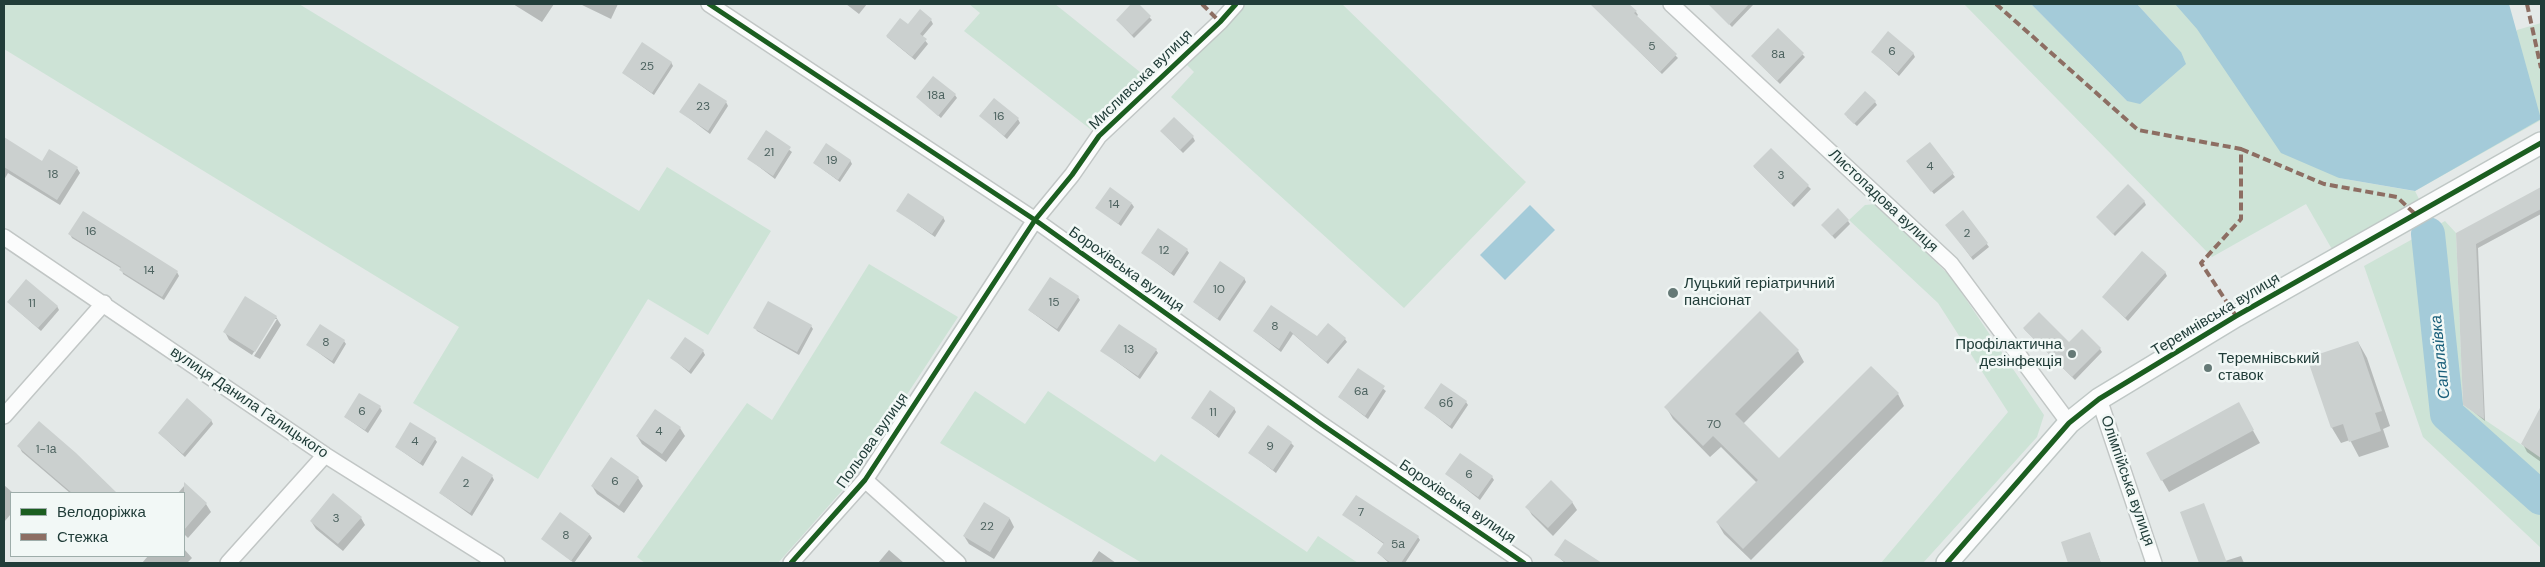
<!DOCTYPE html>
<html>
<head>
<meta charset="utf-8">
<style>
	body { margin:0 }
	#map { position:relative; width:2545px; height:567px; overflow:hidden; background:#e4e9e8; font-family:"DM Sans",sans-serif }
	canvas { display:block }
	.frame { position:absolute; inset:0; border:5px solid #213d39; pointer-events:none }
	.legend { position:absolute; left:10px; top:492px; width:175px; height:65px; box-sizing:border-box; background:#f2f8f6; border:1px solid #9eadaa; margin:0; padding:6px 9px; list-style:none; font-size:15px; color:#213d39 }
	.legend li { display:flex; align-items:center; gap:10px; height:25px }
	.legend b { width:25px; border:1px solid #9eadaa }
</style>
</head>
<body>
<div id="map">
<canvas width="2545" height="567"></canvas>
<div class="frame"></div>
<ul class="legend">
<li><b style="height:6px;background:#1b5e20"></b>Велодоріжка</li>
<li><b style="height:6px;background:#8d6e63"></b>Стежка</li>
</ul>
</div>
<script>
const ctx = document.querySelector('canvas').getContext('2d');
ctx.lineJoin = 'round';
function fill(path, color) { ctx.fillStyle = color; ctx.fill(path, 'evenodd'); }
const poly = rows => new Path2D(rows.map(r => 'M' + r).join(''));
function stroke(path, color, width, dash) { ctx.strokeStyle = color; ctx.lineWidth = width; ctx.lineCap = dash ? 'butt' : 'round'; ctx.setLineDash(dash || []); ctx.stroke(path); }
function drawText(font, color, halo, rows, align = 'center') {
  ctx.font = font + ' "DM Sans",sans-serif'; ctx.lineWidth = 5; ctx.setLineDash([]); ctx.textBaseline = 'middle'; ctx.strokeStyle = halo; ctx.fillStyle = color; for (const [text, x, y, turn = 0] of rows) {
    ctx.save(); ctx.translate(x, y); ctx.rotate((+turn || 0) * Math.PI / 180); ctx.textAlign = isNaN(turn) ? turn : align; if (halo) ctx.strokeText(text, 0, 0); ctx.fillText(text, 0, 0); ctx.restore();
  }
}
fill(poly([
	[4,4,299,4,639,211,667,167,771,231,708,335,648,299,538,479,413,403,459,327,4,49],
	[969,4,1055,4,1150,80,1094,132,964,31,980,13],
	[1245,4,1342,4,1526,182,1404,308,1171,97,1194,72,1185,63,1222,29],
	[1964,4,2031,4,2127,101,2181,52,2137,4,2207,4,2339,178,2414,191,2517,30,2541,23,2541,120,2415,191,2420,201,2333,251,2306,204,2212,257],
	[1876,204,1951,277,2044,415,2037,437,1923,563,1881,563,2008,412,1938,303,1849,220,1865,205],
	[2445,221,2456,233,2463,405,2541,458,2541,548,2423,437,2364,266],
	[869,264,958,317,848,484,778,563,645,563,637,557,747,403,772,420],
	[975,391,1025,424,1048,391,1155,462,1161,454,1307,552,1318,536,1358,563,1142,563,940,443]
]), '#cde3d6');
fill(poly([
	[2031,4,2137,4,2181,52,2186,64,2140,104,2127,101],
	[2175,4,2509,4,2541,119,2415,191,2339,178,2281,153,2197,29],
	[1530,205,1555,230,1505,280,1480,255]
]), '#a4cbd9');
fill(poly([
	[513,4,554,4,542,22],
	[580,4,618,4,611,19],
	[846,4,867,4,859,14],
	[1133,4,1137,4,1152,20,1134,38,1117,20],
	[1591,4,1628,4,1636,12,1638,15,1636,17,1678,58,1662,74],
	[1710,4,1752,4,1753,5,1732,27],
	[931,20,933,24,922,37,928,44,915,60,887,37,908,26],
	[1778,30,1805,57,1780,84,1753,57],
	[1873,52,1913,53,1915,57,1899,76],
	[671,62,673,66,654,95,623,73],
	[955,95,957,98,941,118,917,97],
	[726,102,728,106,710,134,681,112],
	[1875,102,1877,105,1857,126,1847,117],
	[981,116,1018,119,1020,123,1007,139],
	[766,132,792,152,775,179,749,159],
	[1164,134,1193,137,1195,141,1183,153],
	[4,139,42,163,77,168,80,173,60,205,8,173,4,180],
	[1930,144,1955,177,1934,194,1910,165],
	[1771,150,1811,189,1794,207,1754,167],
	[850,160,852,164,840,182,814,163],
	[2541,189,2541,214,2478,248,2485,421,2465,405,2457,234],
	[2144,201,2146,205,2115,236,2098,218],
	[1132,204,1134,207,1121,226,1097,208],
	[898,211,943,217,945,221,935,237],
	[1963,212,1989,247,1973,260,1949,228],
	[1848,221,1850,224,1835,239,1825,228],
	[70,234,177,272,179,276,164,300,123,274,122,269,72,238],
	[1187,250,1189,253,1174,276,1143,253],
	[2165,272,2167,276,2128,321,2103,297],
	[1244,278,1246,282,1220,321,1194,302],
	[1078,297,1080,300,1059,332,1030,311],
	[246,298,276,317,281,325,260,359,254,356,277,319,274,319,252,355,229,340,225,332],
	[8,302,57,306,59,310,41,331],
	[1271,306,1317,338,1345,339,1347,342,1328,364,1293,334,1281,352,1254,331],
	[811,326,813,329,799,355,757,331,755,328],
	[2024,329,2069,344,2100,349,2102,352,2075,380],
	[344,341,346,344,334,364,308,345],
	[2358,342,2367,358,2390,426,2383,429,2389,447,2359,457,2350,440,2341,443,2332,428],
	[1156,350,1158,353,1140,379,1102,351],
	[703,351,705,355,691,374,672,358],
	[1798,351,1804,362,1743,424,1779,460,1898,394,1904,406,1751,560,1724,534,1717,522,1757,483,1721,447,1710,457,1673,419,1666,407],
	[1358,369,1386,391,1368,419,1339,397],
	[1466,402,1468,405,1452,429,1426,408],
	[2238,404,2260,443,2169,492,2147,454],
	[380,407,382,411,368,433,345,417],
	[1234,408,1236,412,1219,438,1193,418],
	[2541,409,2541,462,2527,452,2523,444],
	[211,420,213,424,185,457,159,433],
	[680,428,685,436,666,462,642,444,637,436],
	[435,439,437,442,423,466,396,447],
	[1291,443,1294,446,1276,473,1250,453],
	[19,446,114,492,115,493,70,493,22,452],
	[1447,474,1492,477,1494,480,1480,500],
	[492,476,494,480,472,516,440,493],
	[638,478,643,486,624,513,597,494,592,486],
	[4,485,13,493,11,493,11,514,4,522],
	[185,485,206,504,211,512,188,538,184,534,184,493,178,493],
	[1572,502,1577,510,1553,536,1532,515,1527,507],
	[984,504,1010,519,1014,527,994,559,969,544,964,536],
	[2182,513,2225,561,2241,556,2244,563,2200,563],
	[1344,515,1418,537,1420,540,1405,563,1389,563,1378,553,1384,544],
	[361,518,365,525,343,551,316,529,311,521],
	[2090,534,2101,563,2069,563,2062,543],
	[590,535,592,538,574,563,543,539],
	[184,549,192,558,187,563,142,563,148,556,184,556],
	[889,550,904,563,878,563],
	[1099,551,1116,563,1091,563],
	[1556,555,1592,560,1590,563,1565,563]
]), '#0003');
stroke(poly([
	[2428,234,2447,414,2541,498]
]), '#a4cbd9', 34);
fill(poly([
	[1131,4,1139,4,1151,16,1132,35,1116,20],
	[1590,4,1629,4,1637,11,1634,13,1677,54,1660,72],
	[1708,4,1749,4,1729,25],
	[920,9,932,19,920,34,927,39,912,57,886,36,900,18,908,24],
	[1778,28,1804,53,1777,81,1751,56],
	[1888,31,1914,53,1897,73,1871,52],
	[642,42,672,62,652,93,622,73],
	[933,76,956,94,938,116,916,97],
	[699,83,727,101,708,131,679,112],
	[1865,91,1876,101,1854,124,1844,114],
	[994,98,1019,118,1004,136,979,116],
	[1174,117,1194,136,1180,150,1160,131],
	[766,130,791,147,773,176,747,159],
	[4,137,42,161,49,149,78,167,57,200,4,167],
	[1930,142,1954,173,1931,192,1906,161],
	[826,143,851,160,838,180,813,163],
	[1771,148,1809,185,1791,204,1753,166],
	[2128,184,2145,201,2113,234,2096,217],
	[1110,187,1132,203,1118,224,1095,208],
	[2541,187,2541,209,2476,244,2484,419,2463,405,2456,233],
	[908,193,944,217,932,234,896,211],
	[1838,208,1849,220,1832,236,1821,225],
	[1963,210,1988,243,1971,257,1945,225],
	[83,211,178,271,162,297,119,270,121,267,68,234],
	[1158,228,1188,249,1171,273,1141,253],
	[2142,251,2166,272,2125,318,2102,297],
	[1220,261,1245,278,1217,319,1193,302],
	[1050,277,1079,296,1057,329,1028,310],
	[26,279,58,306,38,328,7,302],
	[245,296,277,316,255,352,223,332],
	[768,301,812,325,797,352,753,328],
	[1271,305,1317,336,1328,323,1346,338,1326,362,1290,331,1279,349,1253,331],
	[1760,311,1799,350,1735,414,1779,458,1871,366,1899,393,1743,549,1716,522,1758,480,1713,436,1703,446,1664,407],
	[2039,312,2069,342,2082,329,2101,348,2072,377,2023,328],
	[320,324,345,340,332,361,306,345],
	[1119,324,1157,349,1138,376,1100,351],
	[685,337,704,350,689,371,670,358],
	[2358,341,2382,411,2375,413,2381,431,2349,442,2343,424,2331,428,2307,358],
	[1358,368,1385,386,1365,416,1338,397],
	[1441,383,1467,401,1450,426,1424,408],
	[1210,390,1235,408,1216,435,1191,418],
	[359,393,381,406,365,430,344,417],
	[187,398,212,420,183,454,158,433],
	[2239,402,2254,430,2161,481,2146,453],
	[2541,406,2541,458,2521,444],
	[655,409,681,427,662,454,636,436],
	[39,421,76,453,117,493,72,493,17,446],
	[410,422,436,438,420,463,395,447],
	[1268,425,1292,442,1273,470,1248,453],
	[1460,453,1493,476,1478,497,1445,474],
	[462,456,493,475,470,513,439,493],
	[611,457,639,477,619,506,591,486],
	[1551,480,1573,502,1548,528,1525,507],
	[184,482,207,503,184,530],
	[333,493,362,517,338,544,310,521],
	[1356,495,1419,536,1401,563,1391,563,1377,553,1384,543,1342,515],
	[984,502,1010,518,990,552,963,536],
	[2204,503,2227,563,2199,563,2180,512],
	[560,512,590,534,571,561,541,539],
	[2090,532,2101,563,2068,563,2061,542],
	[1565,539,1602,563,1567,563,1554,555]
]), '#cbd0cf');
const street = poly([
	[709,4,1035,220,1321,424,1524,563],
	[1671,4,1951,264,2069,423],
	[4,237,325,455,497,563],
	[2099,399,2154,563],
	[4,416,104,303],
	[865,480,958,563],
	[228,563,325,455],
	[791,563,865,480,1035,220,1072,175,1099,136,1220,22,1236,4]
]);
const secondary = poly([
	[1947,563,2069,423,2099,399,2236,316,2541,143]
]);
stroke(street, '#c1c6c5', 18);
stroke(secondary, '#bfc7c5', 24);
stroke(street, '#fbfcfc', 15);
stroke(secondary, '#fbfcfc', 21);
stroke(poly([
	[1202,4,1220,22],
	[1996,4,2138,130,2241,149,2241,219,2201,263,2236,316],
	[2527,4,2541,68],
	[2241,149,2324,184,2397,197,2415,214]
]), '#8d6e63', 4, [8, 4]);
stroke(poly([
	[709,4,1035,220,1321,424,1524,563],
	[791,563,865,480,1035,220,1072,175,1099,136,1220,22,1236,4],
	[1947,563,2069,423,2099,399,2236,316,2541,143]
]), '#1b5e20', 5);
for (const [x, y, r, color] of [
	[1673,293,6,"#657976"],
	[2072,354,5,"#657976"],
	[2208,368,5,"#657976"]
]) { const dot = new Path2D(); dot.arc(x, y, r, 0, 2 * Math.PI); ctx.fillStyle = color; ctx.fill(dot); stroke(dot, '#f2f8f6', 2); }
drawText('12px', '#4c625f', null, [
	["5",1652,47],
	["6",1892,52],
	["8а",1778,55],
	["25",647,67],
	["18а",936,96],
	["23",703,107],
	["16",999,117],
	["21",769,153],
	["19",832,161],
	["4",1930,167],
	["18",53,175],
	["3",1781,176],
	["14",1114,205],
	["16",91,232],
	["2",1967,234],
	["12",1164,251],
	["14",149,271],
	["10",1219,290],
	["15",1054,303],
	["11",32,304],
	["8",1275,327],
	["8",326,343],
	["13",1129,350],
	["6а",1361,392],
	["6б",1446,404],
	["6",362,412],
	["11",1213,413],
	["70",1714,425],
	["4",659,432],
	["4",415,442],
	["9",1270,447],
	["1-1а",46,450],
	["6",1469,475],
	["6",615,482],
	["2",466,484],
	["7",1361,513],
	["3",336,519],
	["22",987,527],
	["8",566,536],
	["5а",1398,545]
]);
drawText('15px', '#213d39', '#f2f8f6', [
	["Мисливська вулиця",1141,80,-44],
	["Листопадова вулиця",1883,201,43],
	["Борохівська вулиця",1126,270,35],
	["Теремнівська вулиця",2216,315,-31],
	["вулиця Данила Галицького",249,403,34],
	["Польова вулиця",873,441,-55],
	["Олімпійська вулиця",2127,481,71],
	["Борохівська вулиця",1457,502,34]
]);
drawText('15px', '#213d39', '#f2f8f6', [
	["Луцький геріатричний",1684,284],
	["пансіонат",1684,301],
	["Профілактична",2062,345,"right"],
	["дезінфекція",2062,362,"right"],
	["Теремнівський",2218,359],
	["ставок",2218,376]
], 'left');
drawText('italic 16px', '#1a5f7a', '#f2f8f6', [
	["Сапалаївка",2441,357,-96]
]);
</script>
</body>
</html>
